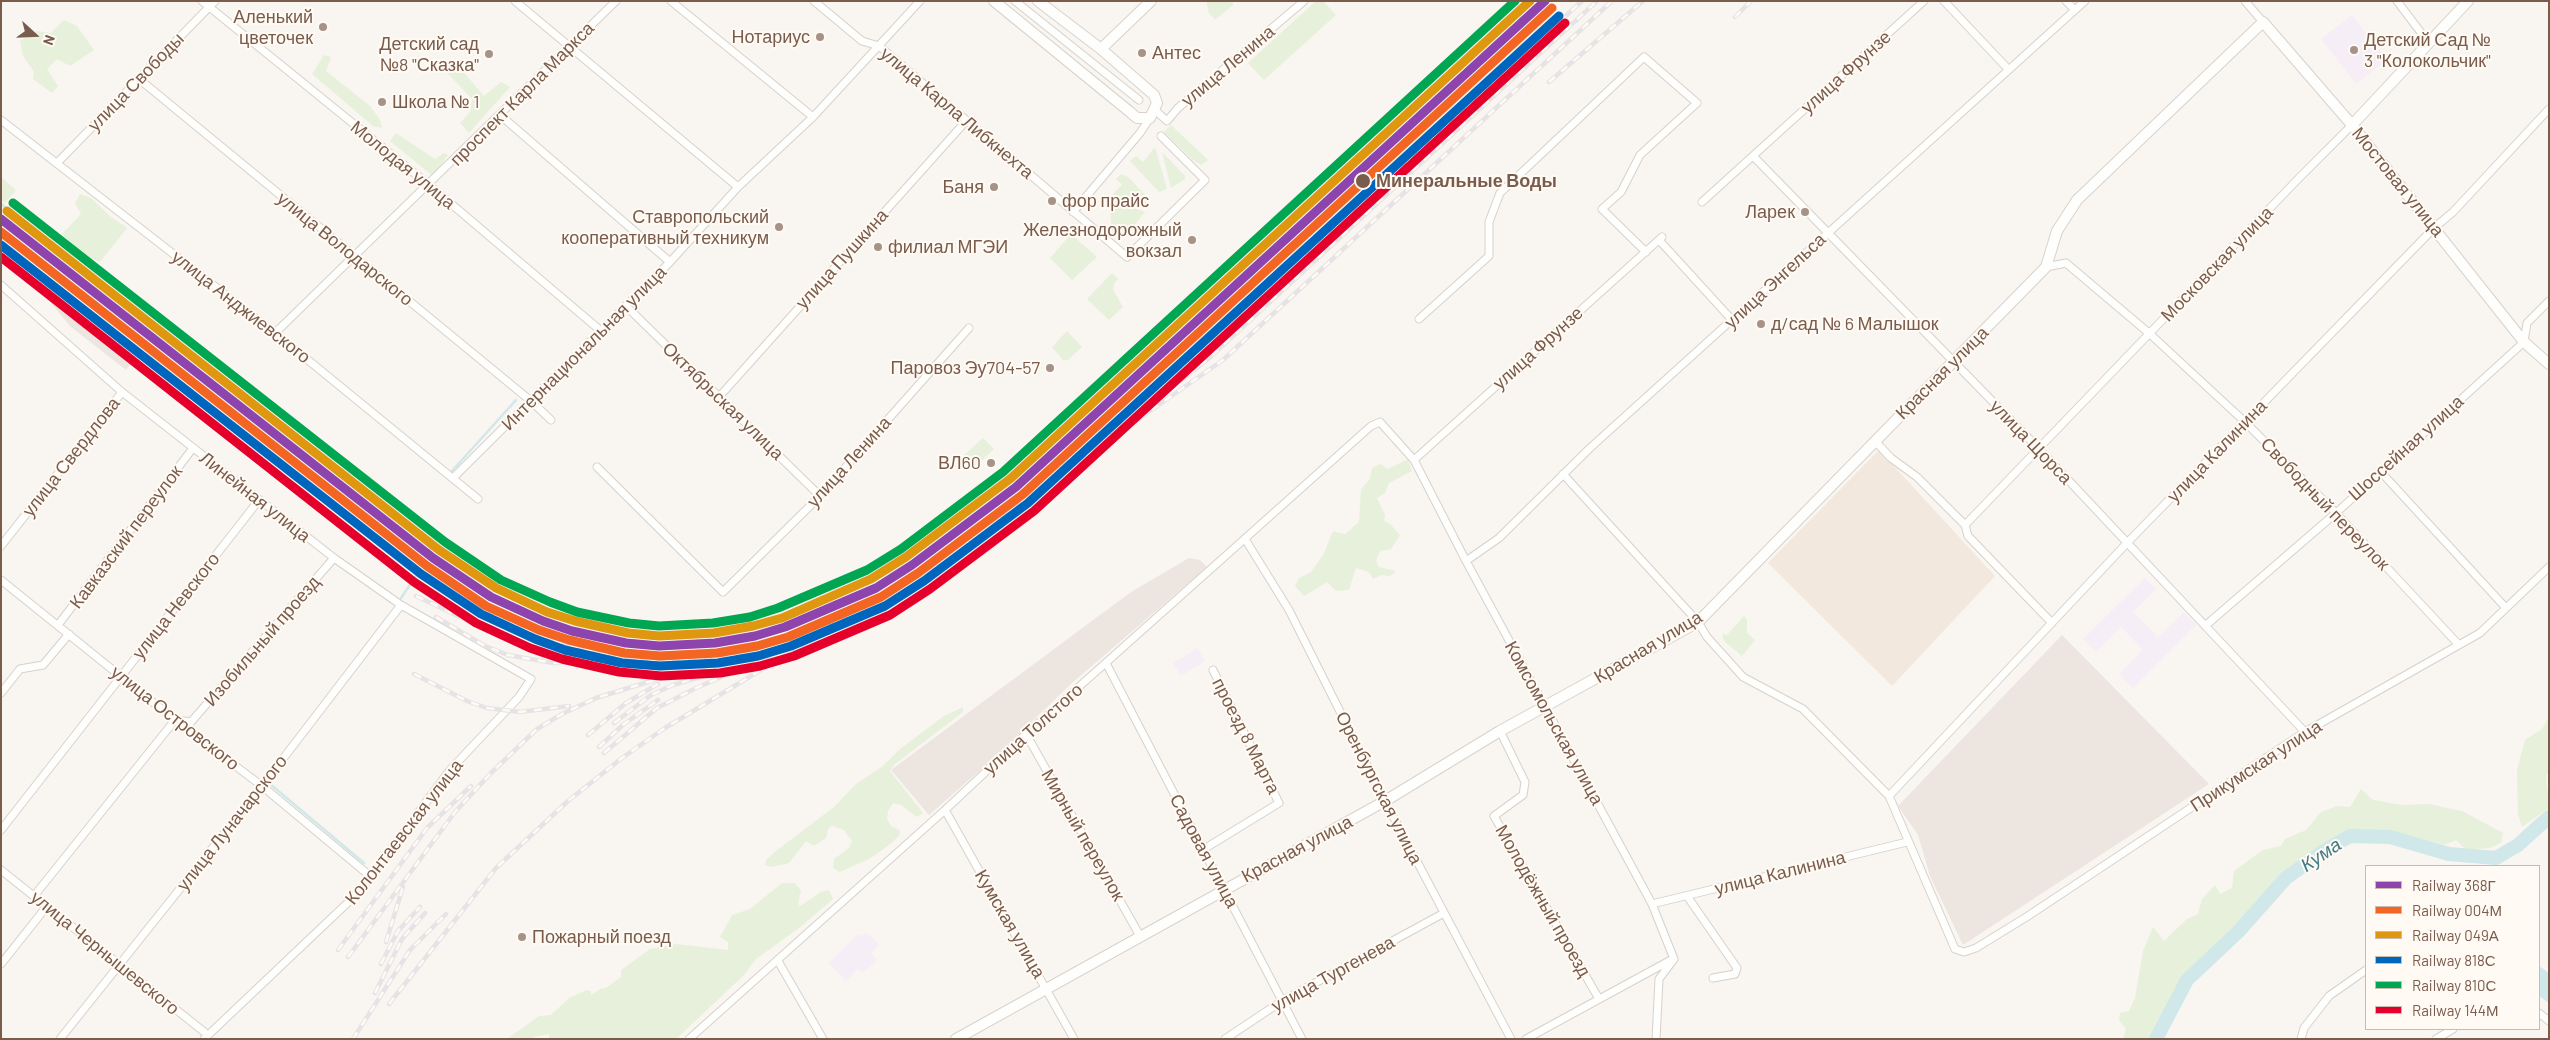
<!DOCTYPE html>
<html>
<head>
<meta charset="utf-8">
<style>
	body { margin:0 }
	#map { position:relative; width:2550px; height:1040px; overflow:hidden; background:#f9f5f0; font-family:Barlow,sans-serif }
	canvas { display:block }
	.frame { position:absolute; inset:0; border:2px solid #7a5c4d; pointer-events:none }
	.legend { position:absolute; left:2365px; top:865px; width:175px; height:165px; box-sizing:border-box; background:#fffaf3; border:1px solid #cabbb1; margin:0; padding:6px 9px; list-style:none; font-size:15px; color:#7a5c4d }
	.legend li { display:flex; align-items:center; gap:10px; height:25px }
	.legend b { width:25px; border:1px solid #cabbb1 }
	.north { position:absolute; left:10px; top:10px; width:50px; height:50px; -webkit-text-stroke:4px #fffaf3; paint-order:stroke; rotate:110deg; font-size:14px; font-weight:700; line-height:20px; text-align:center; color:#7a5c4d }
	.north::after { content:''; display:block; margin:auto; width:18px; height:22px; background:#7a5c4d; clip-path:polygon(50% 0,100% 100%,50% 72%,0 100%) }
</style>
</head>
<body>
<div id="map">
<canvas width="2550" height="1040"></canvas>
<div class="frame"></div>
<ul class="legend">
<li><b style="height:6px;background:#8e44ad"></b>Railway 368Г</li>
<li><b style="height:6px;background:#f26522"></b>Railway 004М</li>
<li><b style="height:6px;background:#de970f"></b>Railway 049А</li>
<li><b style="height:6px;background:#0065bd"></b>Railway 818С</li>
<li><b style="height:6px;background:#00a651"></b>Railway 810С</li>
<li><b style="height:6px;background:#e4002b"></b>Railway 144М</li>
</ul>
<div class="north">N</div>
</div>
<script>
const ctx = document.querySelector('canvas').getContext('2d');
ctx.lineJoin = 'round';
function fill(path, color) { ctx.fillStyle = color; ctx.fill(path, 'evenodd'); }
const poly = rows => new Path2D(rows.map(r => 'M' + r).join(''));
function stroke(path, color, width, dash) { ctx.strokeStyle = color; ctx.lineWidth = width; ctx.lineCap = dash ? 'butt' : 'round'; ctx.setLineDash(dash || []); ctx.stroke(path); }
function drawText(font, color, halo, rows, align = 'center') {
  ctx.font = font + ' Barlow,sans-serif'; ctx.lineWidth = 4; ctx.setLineDash([]); ctx.textBaseline = 'middle'; ctx.strokeStyle = halo; ctx.fillStyle = color; for (const [text, x, y, turn = 0] of rows) {
    ctx.save(); ctx.translate(x, y); ctx.rotate((+turn || 0) * Math.PI / 180); ctx.textAlign = isNaN(turn) ? turn : align; if (halo) ctx.strokeText(text, 0, 0); ctx.fillText(text, 0, 0); ctx.restore();
  }
}
fill(poly([
	[1879,450,1995,576,1892,686,1768,563]
]), '#f2e8de');
fill(poly([
	[51,278,141,351,126,370,71,327,45,296,41,288],
	[1189,558,1200,560,1207,567,1072,683,995,757,929,815,891,770,1131,592],
	[2062,635,2209,784,1963,945,1930,876,1918,835,1898,806]
]), '#ede5e0');
fill(poly([
	[2352,15,2387,60,2356,84,2321,39],
	[2145,578,2156,589,2133,612,2158,637,2184,612,2196,625,2133,688,2119,674,2143,650,2121,627,2096,652,2083,639],
	[1197,648,1205,661,1181,676,1173,663],
	[866,932,879,944,871,953,877,960,863,973,858,969,846,981,829,963,858,934,861,937]
]), '#f6eef6');
fill(poly([
	[1206,1,1233,1,1233,5,1215,20,1209,13],
	[1316,1,1323,1,1336,15,1264,80,1248,63],
	[64,20,77,26,94,50,70,66,57,59,47,69,58,86,52,93,33,79,34,72,23,56,20,41,37,31,51,33],
	[324,55,331,57,326,71,370,106,380,120,382,128,373,126,312,74],
	[453,60,484,96,501,82,510,87,469,133,460,123,470,112,472,99,439,64],
	[1171,125,1208,160,1201,165,1193,160,1164,132],
	[396,133,435,159,444,153,448,155,433,176,390,141],
	[1155,147,1167,189,1159,192,1130,161,1136,156,1143,162],
	[1162,152,1185,176,1185,179,1171,188],
	[1121,174,1128,177,1151,201,1147,208,1111,196,1122,185,1116,179],
	[1,177,16,190,5,203,1,200],
	[80,194,91,198,111,217,127,228,100,262,83,256,62,234,81,214,75,203],
	[1109,198,1145,212,1126,236,1119,236,1112,231],
	[1071,234,1097,257,1072,280,1050,258],
	[1112,273,1118,279,1114,284,1113,290,1123,307,1109,320,1087,299],
	[1067,331,1082,347,1068,360,1063,360,1052,347],
	[983,438,994,449,974,468,963,456],
	[1408,459,1412,471,1389,483,1385,493,1377,498,1385,515,1384,521,1390,524,1400,535,1391,549,1380,551,1376,560,1379,567,1396,571,1390,576,1381,575,1373,579,1369,572,1356,568,1349,590,1336,591,1327,582,1304,596,1295,586,1299,578,1311,572,1323,555,1333,531,1345,534,1359,522,1361,489,1370,479,1372,468,1380,464,1388,469],
	[1744,616,1747,619,1747,633,1755,640,1742,656,1724,641,1722,634,1727,635],
	[963,707,963,712,895,764,890,771,923,813,917,817,901,805,893,803,888,811,887,819,891,826,900,830,899,836,885,848,869,859,840,872,833,868,834,859,849,848,852,841,844,830,832,826,828,829,826,838,814,846,806,841,789,863,771,867,765,865,766,860,776,851,834,807,856,784,883,766,900,749,944,716],
	[2549,717,2549,772,2546,776,2549,808,2522,827,2518,814,2517,770,2525,740,2542,729],
	[2361,789,2373,800,2402,805,2429,804,2462,811,2503,833,2501,843,2490,848,2466,850,2456,840,2445,845,2390,831,2349,831,2320,847,2283,875,2183,980,2151,1039,2123,1039,2126,1029,2119,1020,2120,1013,2129,1011,2135,998,2143,951,2153,927,2164,941,2187,919,2198,914,2202,899,2215,885,2220,894,2232,888,2234,871,2263,850,2281,846,2285,839,2306,830,2321,812,2337,806,2350,807],
	[782,883,795,883,801,891,798,903,800,906,821,892,829,890,833,899,799,928,756,959,744,975,676,1039,549,1039,549,1034,534,1037,533,1039,507,1039,539,1016,551,1015,569,998,587,990,591,991,591,995,600,989,606,988,621,977,621,970,650,949,676,944,728,950,728,942,720,937,732,915,750,909]
]), '#e7f0db');
fill(poly([
	[2539,966,2549,973,2549,1003,2539,996]
]), '#d0e8ea');
stroke(poly([
	[1,204,407,521],
	[452,471,516,400],
	[428,543,431,552],
	[401,598,418,573],
	[270,784,364,863]
]), '#d0e8ea', 2.5);
stroke(poly([
	[2156,1039,2187,980,2238,932,2286,878,2324,851,2350,836,2390,837,2449,854,2496,858,2518,845,2549,817]
]), '#d0e8ea', 14);
const street = poly([
	[202,1,429,185,601,331],
	[515,1,738,187],
	[671,1,813,117],
	[814,1,862,41,879,46,1127,257,1205,180,1161,136],
	[1015,1,1139,100],
	[1944,1,2008,69],
	[2066,1,2074,9],
	[2245,1,2263,22],
	[2397,1,2428,42],
	[139,79,531,401,551,420],
	[1155,110,1167,121,1178,108,1304,1],
	[500,115,670,262],
	[1,120,275,333,478,499],
	[1753,156,2040,450,2305,732],
	[57,163,215,1],
	[1702,202,1924,1],
	[1073,212,1140,133,1150,118],
	[1659,240,1733,321],
	[2046,267,2066,263,2150,334,2245,422,2336,513,2459,645],
	[1,285,122,392,334,558,401,605,531,679,519,697,450,770,360,891,204,1039],
	[626,306,820,496],
	[1419,319,1489,256,1489,222,1500,193,1644,57,1697,103,1640,155,1621,192,1602,209,1646,252],
	[275,333,616,1],
	[719,397,966,121],
	[1875,441,1891,458,1917,477,1965,525,1968,536,2052,623],
	[1414,460,1662,237],
	[597,467,723,592,820,496,969,328],
	[2380,471,2506,608],
	[1563,474,1698,622,1707,637,1743,677,1803,709,1889,796,1955,949,1964,952,1976,948,2028,916,2305,732,2480,633,2549,567],
	[454,477,670,262,738,187,813,117,920,1],
	[1965,525,2299,178,2352,125],
	[1245,539,1289,610,1385,801,1511,1039],
	[1,546,122,392],
	[1466,561,1499,538,1590,448,2085,1],
	[1,580,175,720,262,786,370,876],
	[58,625,193,448],
	[2205,626,2336,513,2524,342,2527,323,2549,301],
	[1106,663,1302,1039],
	[1,693,20,669,43,665,69,634],
	[1500,731,1525,782,1523,795,1494,816,1599,999],
	[1026,734,1140,936],
	[1889,796,2126,544,2434,228,2453,212,2549,109],
	[945,810,1074,1039],
	[1,830,259,500],
	[1204,849,1279,803,1213,670],
	[1,870,208,1035],
	[34,896,175,720,191,722,334,558],
	[1687,896,1737,968,1735,974,1713,978],
	[1652,904,1907,842],
	[778,961,823,1039],
	[1,964,47,906],
	[2539,1013,2549,1021],
	[60,1039,262,786,401,605],
	[689,1039,945,810,1026,734,1371,426,1380,422,1414,460,1466,561,1652,904,1674,959,1659,979,1656,1039],
	[1225,1039,1282,1001,1444,913],
	[1526,1039,1671,960],
	[2301,1039,2304,1028,2329,996,2366,970],
	[2436,1039,2453,1029]
]);
const secondary = poly([
	[994,1,1130,112,1137,118,1150,118,1157,103,1154,95,1101,49,1038,1],
	[1101,49,1151,1],
	[2352,125,2468,1],
	[956,1039,1385,801,1500,731,1698,622,2046,267,2057,231,2077,200,2263,22,2352,125,2524,342,2549,364]
]);
stroke(street, '#d7d1cb', 9);
stroke(secondary, '#d9d2cb', 12);
stroke(street, '#fefefd', 7);
stroke(secondary, '#fefefd', 10);
const rail = poly([
	[1735,17,1751,1],
	[1549,82,1643,1],
	[1,235,426,568,495,616,542,637,571,647,609,655,652,660,690,660,761,654],
	[1,240,35,286],
	[1120,361,1176,310],
	[1128,369,1184,318],
	[1162,395,1207,360,1597,1],
	[1111,432,1582,1],
	[1055,468,1078,454],
	[907,590,984,534,1030,495,1223,360,1612,1],
	[416,596,519,645,577,653],
	[436,617,485,646,508,655,553,663,624,662],
	[759,655,801,641],
	[414,674,467,701,487,708,520,712,569,706],
	[614,723,651,695,673,685,727,669],
	[588,735,626,703,658,684],
	[599,747,624,724,658,700],
	[604,753,657,708,696,688,768,657],
	[386,942,403,887],
	[338,950,427,828,471,786],
	[348,957,455,812,491,773,537,729,562,714,596,698,677,673,704,669],
	[381,964,398,931,420,907],
	[375,993,402,939,425,913],
	[389,1004,496,868,568,801,622,758,665,728,799,647,869,599],
	[353,1039,410,950,446,914]
]);
stroke(rail, '#e6e3e7', 4.5);
stroke(rail, '#fffaf3', 2.5, [8]);
stroke(poly([
	[1,219,433,558,491,597,543,621,572,631,626,643,659,646,715,643,755,636,785,627,876,588,912,565,1016,487,1545,1]
]), '#8e44ad', 9);
stroke(poly([
	[1,232,427,566,486,606,539,630,569,640,624,653,660,656,717,653,757,646,788,637,881,597,918,573,1022,495,1552,8]
]), '#f26522', 9);
stroke(poly([
	[7,211,439,550,496,588,547,612,575,621,628,633,659,636,714,633,753,626,782,618,871,579,906,557,1010,479,1530,1]
]), '#de970f', 9);
stroke(poly([
	[1,245,421,574,481,614,535,639,565,650,622,663,660,666,718,663,758,656,791,646,885,606,924,581,1028,503,1559,16]
]), '#0065bd', 9);
stroke(poly([
	[13,203,445,542,501,580,550,602,577,612,629,623,659,626,713,623,750,617,778,608,867,570,901,549,1003,472,1515,1]
]), '#00a651', 9);
stroke(poly([
	[1,257,414,582,476,623,530,648,562,659,619,672,661,676,720,673,760,666,794,656,890,615,930,589,1034,511,1565,23]
]), '#e4002b', 9);
for (const [x, y, r, color] of [
	[323,27,5,"#a69286"],
	[820,37,5,"#a69286"],
	[2354,50,5,"#a69286"],
	[1142,53,5,"#a69286"],
	[489,54,5,"#a69286"],
	[382,102,5,"#a69286"],
	[1363,181,8,"#7a5c4d"],
	[994,187,5,"#a69286"],
	[1052,201,5,"#a69286"],
	[1805,212,5,"#a69286"],
	[779,227,5,"#a69286"],
	[1192,240,5,"#a69286"],
	[878,247,5,"#a69286"],
	[1761,324,5,"#a69286"],
	[1050,368,5,"#a69286"],
	[991,463,5,"#a69286"],
	[522,937,5,"#a69286"]
]) { const dot = new Path2D(); dot.arc(x, y, r, 0, 2 * Math.PI); ctx.fillStyle = color; ctx.fill(dot); stroke(dot, '#fffaf3', 2); }
drawText('18px', '#7a5c4d', '#fffaf3', [
	["Аленький",313,17],
	["цветочек",313,38],
	["Нотариус",810,37],
	["Детский Сад №",2364,40,"left"],
	["3 \"Колокольчик\"",2364,61,"left"],
	["Детский сад",479,44],
	["№8 \"Сказка\"",479,65],
	["Антес",1152,53,"left"],
	["Школа № 1",392,102,"left"],
	["Баня",984,187],
	["фор прайс",1062,201,"left"],
	["Ларек",1795,212],
	["Ставропольский",769,217],
	["кооперативный техникум",769,238],
	["Железнодорожный",1182,230],
	["вокзал",1182,251],
	["филиал МГЭИ",888,247,"left"],
	["д/сад № 6 Малышок",1771,324,"left"],
	["Паровоз Эу704-57",1040,368],
	["ВЛ60",981,463],
	["Пожарный поезд",532,937,"left"]
], 'right');
drawText('18px', '#7a5c4d', '#fffaf3', [
	["улица Ленина",1228,66,-40],
	["улица Фрунзе",1846,72,-42],
	["улица Свободы",136,82,-46],
	["проспект Карла Маркса",522,94,-45],
	["улица Карла Либкнехта",957,113,40],
	["Молодая улица",403,165,39],
	["Мостовая улица",2398,182,51],
	["улица Володарского",345,249,39],
	["улица Пушкина",842,259,-48],
	["Московская улица",2217,264,-46],
	["улица Энгельса",1775,281,-43],
	["улица Анджиевского",241,307,38],
	["Интернациональная улица",584,348,-45],
	["улица Фрунзе",1538,348,-42],
	["Красная улица",1942,373,-45],
	["Октябрьская улица",723,401,44],
	["улица Щорса",2031,442,46],
	["Шоссейная улица",2406,448,-42],
	["улица Калинина",2217,451,-46],
	["улица Свердлова",71,457,-52],
	["улица Ленина",849,462,-48],
	["Линейная улица",255,497,38],
	["Свободный переулок",2325,504,46],
	["Кавказский переулок",126,537,-53],
	["улица Невского",176,606,-52],
	["Изобильный проезд",262,641,-49],
	["Красная улица",1648,647,-31],
	["улица Островского",175,718,38],
	["Комсомольская улица",1554,723,61],
	["улица Толстого",1033,729,-42],
	["проезд 8 Марта",1246,736,63],
	["Прикумская улица",2256,766,-33],
	["Оренбургская улица",1379,788,63],
	["улица Луначарского",232,823,-52],
	["Колонтаевская улица",404,832,-52],
	["Мирный переулок",1083,835,60],
	["Красная улица",1297,849,-28],
	["Садовая улица",1204,851,62],
	["улица Калинина",1780,873,-14],
	["Молодёжный проезд",1543,901,60],
	["Кумская улица",1010,924,60],
	["улица Чернышевского",105,953,39],
	["улица Тургенева",1333,974,-29]
]);
drawText('bold 18px', '#7a5c4d', '#fffaf3', [
	["Минеральные Воды",1376,181]
], 'left');
drawText('italic 19px', '#437c86', '#fffaf3', [
	["Кума",2321,855,-34]
]);
</script>
</body>
</html>
